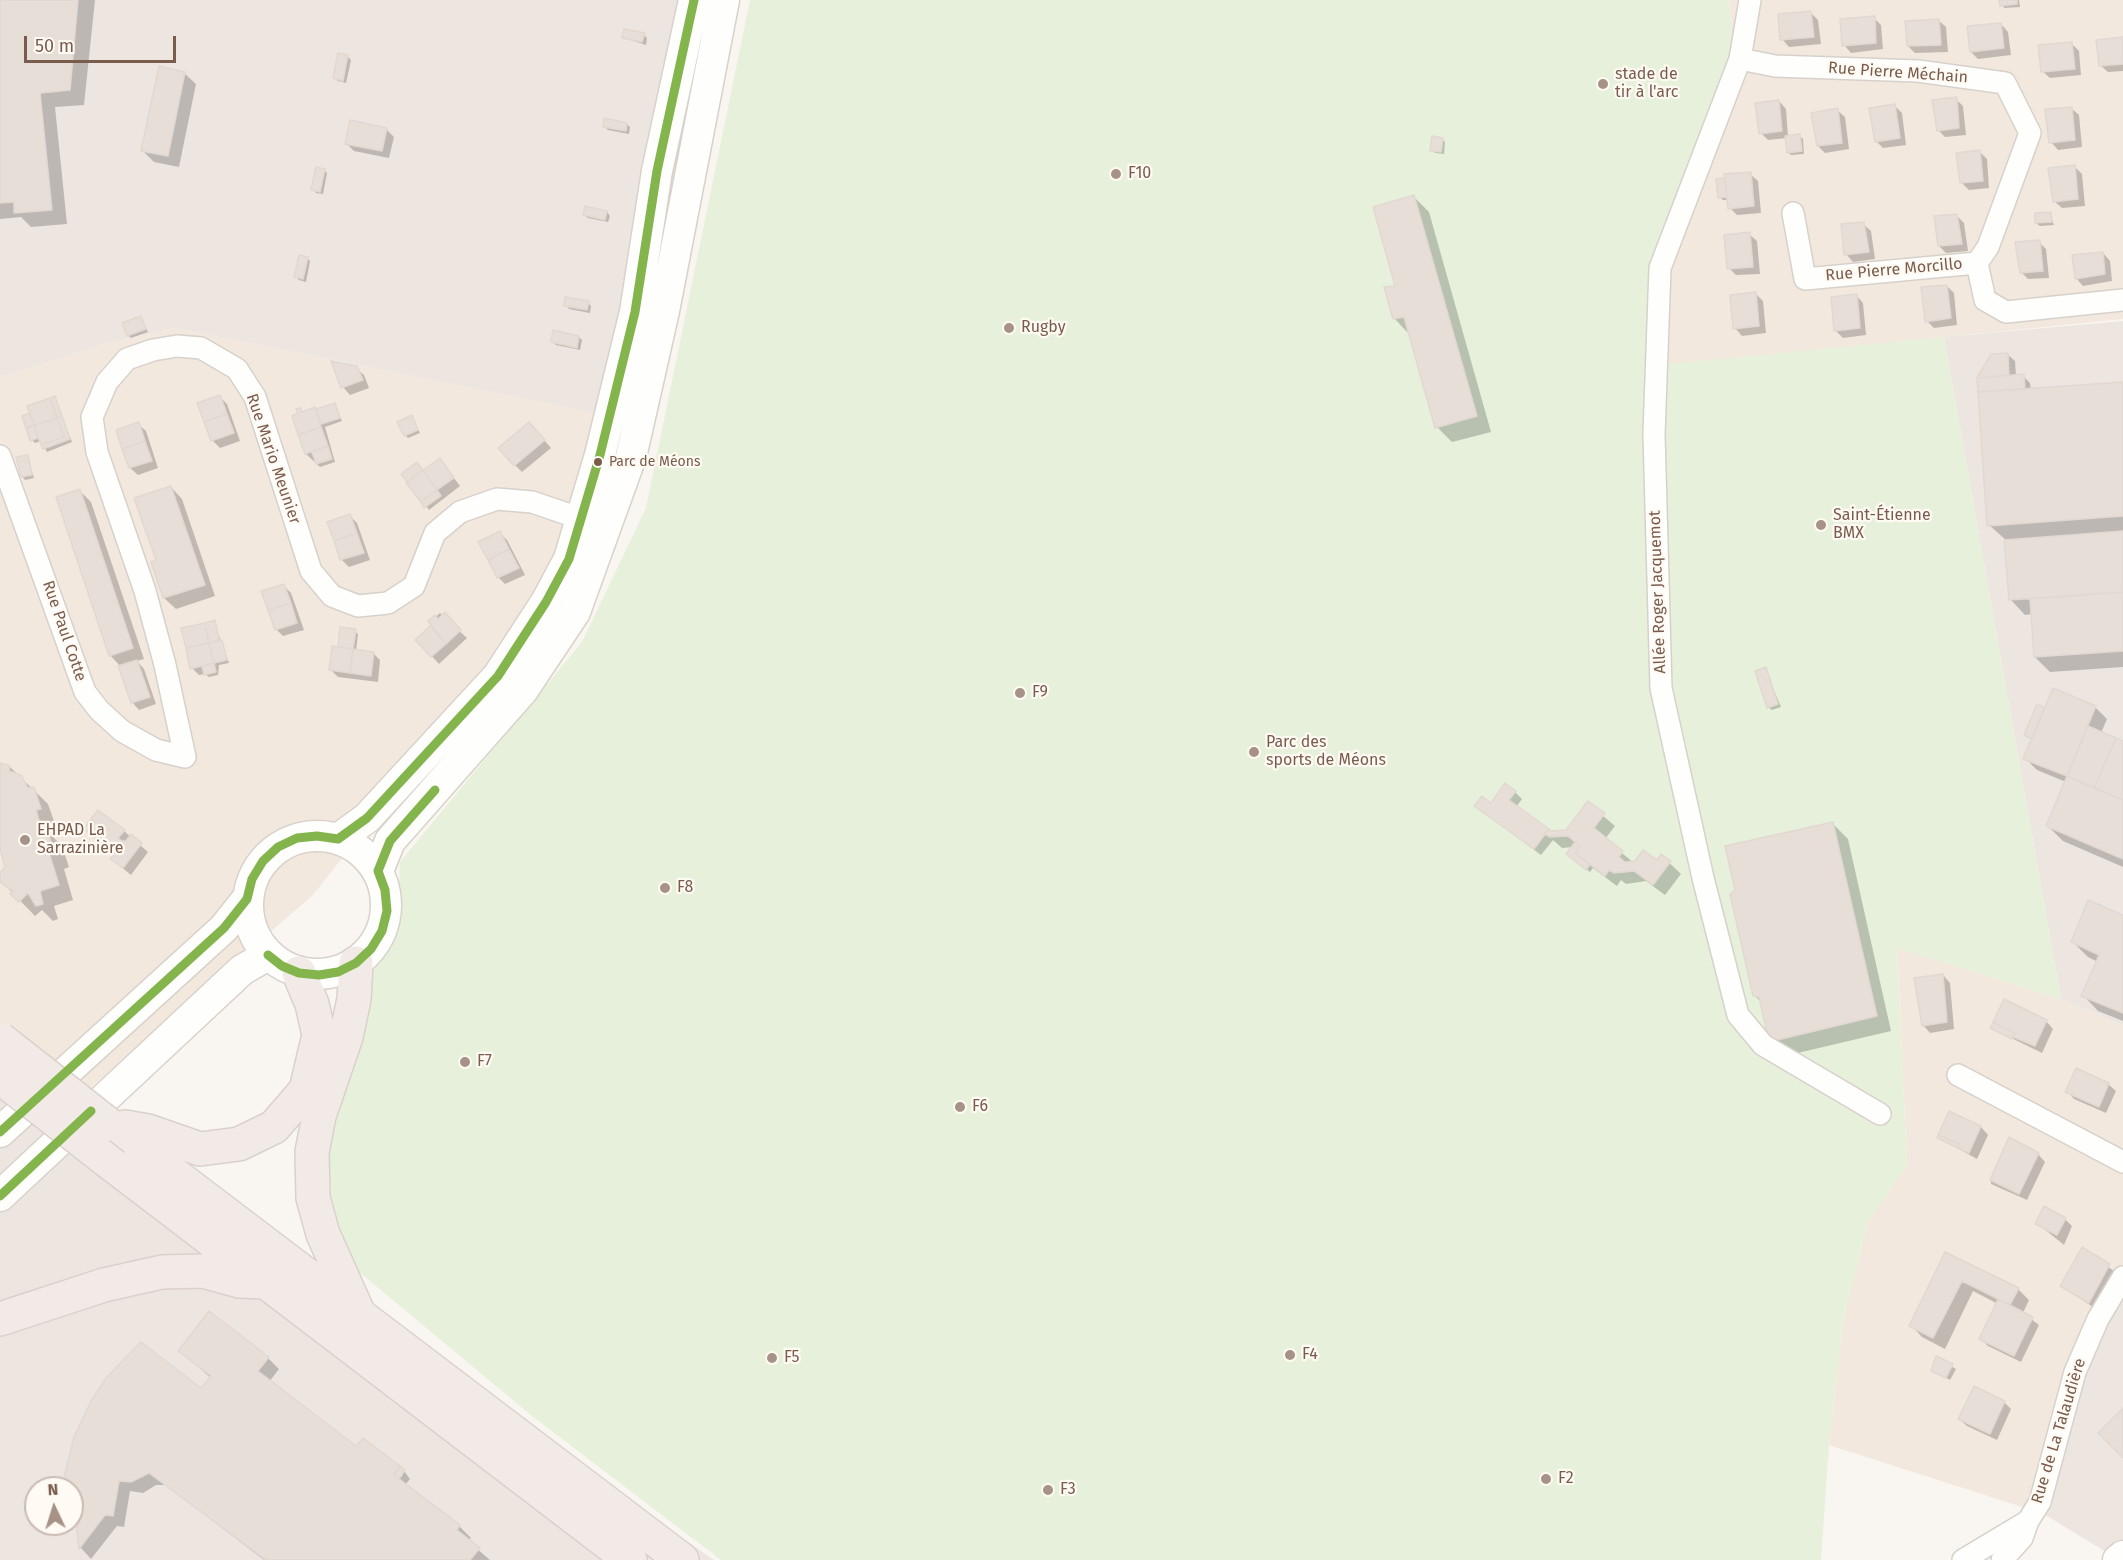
<!DOCTYPE html>
<html>
<head>
<meta charset="utf-8">
<style>
	body { margin:0 }
	#map { position:relative; width:2123px; height:1560px; overflow:hidden; background:#f9f5f0; font-family:"Fira Sans",sans-serif }
	canvas { display:block }
	.north { position:absolute; left:24px; top:1476px; width:60px; height:60px; box-sizing:border-box; background:#fffaf3; border:2px solid #cabbb1; border-radius:50%; rotate:356deg; font-size:16px; font-weight:700; line-height:24px; text-align:center; color:#7a5c4d }
	.north::after { content:''; display:block; margin:auto; width:21px; height:27px; background:#a69286; clip-path:polygon(50% 0,100% 100%,50% 72%,0 100%) }
	.scale { position:absolute; left:24px; top:36px; width:152px; height:27px; box-sizing:border-box; border:3px solid #7a5c4d; border-top:0; padding-left:8px; font-size:18px; line-height:21px; white-space:nowrap; color:#7a5c4d; -webkit-text-stroke:4px #fffaf3; paint-order:stroke }
</style>
</head>
<body>
<div id="map">
<canvas width="2123" height="1560"></canvas>
<div class="north">N</div>
<div class="scale">50 m</div>
</div>
<script>
const ctx = document.querySelector('canvas').getContext('2d');
ctx.lineJoin = 'round';
function fill(path, color) { ctx.fillStyle = color; ctx.fill(path, 'evenodd'); }
const poly = rows => new Path2D(rows.map(r => 'M' + r).join(''));
function stroke(path, color, width, dash) { ctx.strokeStyle = color; ctx.lineWidth = width; ctx.lineCap = dash ? 'butt' : 'round'; ctx.setLineDash(dash || []); ctx.stroke(path); }
function drawText(font, color, halo, rows, align = 'center') {
  ctx.font = font + ' "Fira Sans",sans-serif'; ctx.lineWidth = 4.5; ctx.setLineDash([]); ctx.textBaseline = 'middle'; ctx.strokeStyle = halo; ctx.fillStyle = color; for (const [text, x, y, turn = 0] of rows) {
    ctx.save(); ctx.translate(x, y); ctx.rotate((+turn || 0) * Math.PI / 180); ctx.textAlign = isNaN(turn) ? turn : align; if (halo) ctx.strokeText(text, 0, 0); ctx.fillText(text, 0, 0); ctx.restore();
  }
}
fill(poly([
	[1729,0,2123,0,2123,319,1649,367,1657,242,1733,51],
	[175,328,581,410,623,422,596,516,420,759,313,895,67,1108,0,1051,0,377,111,342],
	[1897,947,2061,999,2123,1025,2123,1296,2044,1514,1829,1445,1843,1321,1868,1222,1907,1165]
]), '#f2e8de');
fill(poly([
	[0,0,710,0,623,422,581,410,175,328,111,342,0,377],
	[2123,321,2123,1025,2061,999,1944,337],
	[0,1051,178,1189,714,1560,0,1560],
	[36,1488,72,1488,72,1524,36,1524],
	[2123,1296,2123,1560,2119,1560,2044,1514,2096,1340]
]), '#ede5e0');
fill(poly([
	[750,0,1729,0,1733,51,1657,242,1649,366,1944,337,2061,999,1897,948,1907,1165,1868,1222,1843,1321,1829,1445,1821,1560,721,1560,532,1416,358,1271,336,1239,324,1198,330,1130,367,977,385,952,397,928,400,862,582,642,646,508]
]), '#e7f0db');
fill(poly([
	[0,0,95,0,84,105,55,107,67,224,31,227,21,217,0,219],
	[2001,0,2019,0,2020,7,2004,8],
	[1811,13,1818,20,1821,44,1789,47,1782,39],
	[1874,18,1881,25,1883,49,1851,53,1844,45],
	[1938,20,1946,27,1948,52,1915,53,1908,46],
	[2001,24,2008,32,2011,55,1978,59,1971,52],
	[644,35,647,38,646,45,624,38],
	[2123,38,2123,71,2108,72,2100,65],
	[2071,43,2079,51,2081,75,2050,78,2042,71],
	[348,57,351,60,346,83,338,81,334,78],
	[184,73,196,84,179,167,154,162,143,151],
	[1956,99,1963,106,1966,135,1945,137,1938,130],
	[1779,101,1786,109,1788,137,1800,136,1803,139,1804,154,1791,155,1788,152,1787,138,1768,140,1761,133],
	[1895,106,1902,113,1906,145,1883,148,1876,141],
	[2071,108,2079,115,2082,147,2058,150,2051,142],
	[1837,110,1845,117,1849,149,1825,153,1818,146],
	[627,124,630,127,629,134,608,130,604,126],
	[386,129,394,137,389,158,354,151,347,144],
	[1442,139,1445,142,1444,154,1435,153,1432,150],
	[1980,152,1987,159,1989,188,1969,190,1962,183],
	[2074,166,2082,174,2085,206,2062,208,2054,201],
	[324,170,327,173,323,194,316,193,313,189],
	[1750,174,1758,181,1761,213,1737,215,1730,208,1729,200,1723,200,1719,197],
	[1414,197,1429,212,1491,432,1452,442,1437,427,1409,334,1394,318,1397,287],
	[607,212,610,216,608,222,588,218,584,215],
	[2050,213,2054,225,2040,226,2036,223],
	[1956,215,1964,223,1968,251,1946,253,1939,246],
	[1863,224,1871,231,1875,259,1853,262,1846,254],
	[1749,234,1757,241,1760,274,1736,275,1729,268],
	[2039,242,2046,249,2049,278,2028,279,2021,272],
	[2103,253,2110,261,2112,281,2083,286,2076,278],
	[307,258,310,261,306,282,299,280,296,277],
	[1947,286,1954,293,1957,325,1934,328,1927,321],
	[1756,294,1763,301,1766,333,1742,336,1735,328],
	[1856,295,1863,303,1866,335,1843,338,1835,330],
	[588,303,591,306,590,313,569,309,566,305],
	[141,318,148,332,131,338,128,335],
	[579,337,582,340,580,350,556,345,553,342],
	[2007,354,2015,361,2016,377,2023,376,2030,383,2031,390,2123,383,2123,667,2050,672,2035,657,2032,614,2025,615,2010,599,2006,540,1989,525,1978,378,1992,355],
	[356,368,364,375,369,388,350,395,343,387],
	[220,397,227,404,240,441,220,448,212,440],
	[55,398,72,442,47,452,41,441,35,443,32,440,29,415],
	[334,404,342,421,325,427,335,462,320,467,306,454,300,414,301,410,304,413],
	[411,417,420,433,408,438,405,435],
	[138,424,146,431,158,468,138,475,130,468,118,431],
	[536,431,551,448,522,472,515,465],
	[27,457,34,478,25,480,22,476],
	[440,460,460,486,429,510,403,474,420,467,423,472],
	[171,487,182,499,215,596,176,609,164,598,152,563,158,561],
	[80,491,91,502,144,659,137,661,144,669,156,704,139,710,132,702,121,667,110,655],
	[350,516,357,523,370,560,349,567,342,560,329,523],
	[500,533,507,540,525,575,505,584,498,577],
	[284,586,291,593,304,630,283,636,276,629],
	[440,613,467,638,439,664,417,640,434,625,430,622],
	[214,622,229,663,219,665,218,675,209,677,205,674,199,675,192,668],
	[355,631,358,634,356,651,373,653,380,660,378,682,338,677,331,670],
	[1765,669,1781,707,1772,710,1768,707],
	[2095,707,2107,719,2101,733,2123,742,2123,867,2063,841,2048,826,2066,782,2037,770,2025,758,2033,740,2026,735,2046,710],
	[0,765,10,767,48,804,55,824,50,826,54,838,62,846,69,867,64,869,73,900,54,906,58,919,53,921,42,910,35,916,0,880,0,875,7,867,0,848],
	[1515,792,1522,799,1516,807,1551,833,1567,832,1588,803,1615,826,1605,839,1634,863,1657,862,1662,856,1681,874,1665,895,1646,881,1626,884,1621,880,1617,886,1593,868,1590,872,1571,857,1573,847,1562,848,1553,840,1541,855,1476,806,1492,805],
	[1833,824,1848,839,1891,1031,1785,1056,1770,1041,1762,1003,1754,995],
	[85,829,124,831,148,852,131,875,120,866,116,854],
	[2123,916,2123,1021,2098,1011,2083,995,2098,962,2088,957,2073,942],
	[1943,975,1950,983,1954,1029,1930,1033,1923,1025],
	[2046,1021,2053,1029,2042,1053,1991,1028],
	[2108,1084,2116,1091,2106,1113,2074,1099,2067,1091],
	[1950,1113,1981,1127,1988,1135,1977,1159,1939,1138],
	[2038,1154,2045,1162,2027,1200,1991,1184,1991,1180],
	[2065,1219,2072,1226,2064,1245,2037,1223],
	[2082,1249,2117,1273,2096,1309,2061,1286],
	[1945,1254,2018,1289,2029,1300,2023,1313,2039,1325,2021,1362,1988,1346,1981,1339,1998,1304,1973,1291,1945,1349,1922,1337,1911,1325],
	[180,1351,268,1358,279,1369,269,1382,357,1448,363,1440,404,1471,410,1479,405,1485,459,1526,471,1538,468,1541,490,1560,264,1560,166,1485,156,1485,143,1493,130,1491,124,1527,117,1526,91,1559,81,1548,77,1519,72,1517,72,1488,64,1488,202,1390,211,1378],
	[1937,1358,1956,1369,1950,1380,1933,1370],
	[2004,1402,2011,1409,1997,1440,1967,1426,1959,1419]
]), '#0003');
const building = poly([
	[0,0,78,0,70,90,40,93,52,210,14,213,14,202,0,203,0,0],
	[1999,0,2017,0,2017,4,2000,6,1999,0],
	[1811,11,1814,37,1780,40,1778,14,1811,11],
	[1875,16,1876,43,1842,46,1840,19,1875,16],
	[1939,19,1941,45,1907,46,1905,21,1939,19],
	[2001,23,2004,48,1970,52,1967,26,2001,23],
	[624,29,645,33,642,42,622,38,624,29],
	[2123,37,2123,64,2099,66,2096,40,2123,37],
	[2072,42,2075,69,2041,72,2038,45,2072,42],
	[338,53,348,55,343,81,333,78,338,53],
	[159,66,185,72,168,156,141,151,159,66],
	[1957,97,1959,128,1937,131,1932,100,1957,97],
	[1779,100,1782,131,1759,134,1755,103,1779,100],
	[1895,104,1900,138,1875,142,1869,108,1895,104],
	[2072,107,2075,140,2049,143,2045,109,2072,107],
	[1838,108,1842,143,1817,146,1811,113,1838,108],
	[604,118,627,123,626,131,603,127,604,118],
	[350,120,387,128,382,151,345,144,350,120],
	[1800,134,1802,151,1787,153,1785,136,1800,134],
	[1432,136,1443,138,1441,152,1430,151,1432,136],
	[1980,150,1983,181,1960,183,1956,153,1980,150],
	[2075,165,2078,199,2053,202,2048,168,2075,165],
	[316,167,325,169,320,192,311,190,316,167],
	[1751,172,1754,206,1728,209,1724,174,1751,172],
	[1725,178,1727,197,1718,198,1716,179,1725,178],
	[1414,195,1477,416,1435,428,1404,317,1393,319,1384,287,1395,286,1373,207,1414,195],
	[585,206,607,211,605,220,583,215,585,206],
	[2051,212,2052,222,2035,223,2035,213,2051,212],
	[1957,214,1962,244,1938,246,1934,216,1957,214],
	[1864,222,1869,252,1844,255,1841,224,1864,222],
	[1750,232,1753,267,1727,269,1724,235,1750,232],
	[2040,240,2043,271,2020,273,2015,242,2040,240],
	[2103,252,2105,274,2075,279,2072,255,2103,252],
	[299,255,308,257,303,279,294,277,299,255],
	[1947,285,1951,318,1925,322,1921,287,1947,285],
	[1756,292,1759,326,1733,329,1730,295,1756,292],
	[1857,294,1860,328,1834,331,1831,297,1857,294],
	[565,297,589,301,587,310,564,306,565,297],
	[141,316,146,329,127,336,122,323,141,316],
	[553,330,579,336,577,348,551,342,553,330],
	[2008,353,2009,375,1977,378,1991,354,2008,353],
	[331,361,357,366,363,380,341,388,331,361],
	[2024,374,2025,389,1978,392,1977,378,2024,374],
	[2123,382,2123,516,1987,526,1978,392,2123,382],
	[220,395,227,414,204,422,197,403,220,395],
	[55,396,62,416,57,418,50,398,55,396],
	[50,398,57,418,34,425,27,406,50,398],
	[335,403,340,418,321,424,316,409,335,403],
	[315,407,321,427,298,435,292,416,298,413,296,409,301,408,302,412,315,407],
	[30,413,34,425,26,428,22,416,30,413],
	[227,414,234,433,211,441,204,422,227,414],
	[412,415,418,430,404,436,397,422,412,415],
	[62,416,70,439,43,449,41,445,64,437,57,418,62,416],
	[57,418,64,437,41,445,34,425,57,418],
	[139,422,145,441,122,449,116,430,139,422],
	[529,422,545,440,514,466,498,448,529,422],
	[34,425,38,438,30,441,26,428,34,425],
	[321,427,328,446,305,454,298,435,321,427],
	[145,441,152,461,129,468,122,449,145,441],
	[328,446,332,459,316,464,312,452,328,446],
	[28,455,32,475,21,477,16,457,28,455],
	[440,458,454,478,437,490,423,470,440,458],
	[417,462,423,470,407,482,401,474,417,462],
	[423,470,437,490,421,502,406,483,423,470],
	[171,486,205,585,163,598,151,562,156,560,134,498,171,486],
	[80,489,133,648,109,656,56,497,80,489],
	[437,490,441,496,424,508,421,502,437,490],
	[350,514,357,533,334,541,327,522,350,514],
	[500,531,509,549,488,560,478,542,500,531],
	[2123,531,2123,592,2009,600,2004,540,2123,531],
	[357,533,364,553,340,560,334,541,357,533],
	[509,549,519,568,497,578,488,560,509,549],
	[284,584,291,603,268,610,261,591,284,584],
	[2123,592,2123,651,2034,657,2030,599,2123,592],
	[291,603,297,623,275,630,268,610,291,603],
	[445,612,461,630,446,644,428,621,435,615,438,619,445,612],
	[215,620,219,640,209,643,205,623,215,620],
	[205,623,209,643,186,648,181,628,205,623],
	[430,626,446,644,431,657,415,640,430,626],
	[340,627,356,629,353,649,338,647,340,627],
	[222,640,227,660,214,663,209,643,222,640],
	[209,643,214,663,190,669,186,648,209,643],
	[332,646,353,649,350,673,329,670,332,646],
	[353,649,374,652,371,676,350,673,353,649],
	[137,660,150,697,131,703,118,666,137,660],
	[214,663,216,672,204,675,202,666,214,663],
	[1766,667,1778,704,1767,708,1755,671,1766,667],
	[2053,688,2096,706,2067,776,2023,759,2053,688],
	[2037,704,2045,708,2032,739,2024,735,2037,704],
	[2088,726,2116,738,2094,788,2067,776,2088,726],
	[2116,738,2123,741,2123,800,2094,788,2116,738],
	[0,763,10,766,9,771,21,775,28,788,34,787,41,809,36,810,42,831,47,830,54,852,49,853,59,885,40,891,43,904,36,906,28,893,19,902,10,894,13,891,0,882,0,873,5,867,0,849,0,763],
	[2067,776,2123,800,2123,859,2046,826,2067,776],
	[1505,783,1516,791,1509,800,1549,829,1534,849,1474,806,1482,796,1491,803,1505,783],
	[1588,801,1605,813,1594,828,1623,851,1619,857,1625,862,1635,861,1643,850,1657,860,1661,854,1671,861,1653,885,1634,871,1614,873,1609,870,1605,876,1575,853,1580,846,1568,836,1550,837,1545,834,1549,829,1551,831,1566,830,1588,801],
	[98,810,125,830,118,838,122,841,126,841,131,834,142,843,123,868,110,859,118,849,114,846,111,850,87,832,95,821,91,819,98,810],
	[91,819,95,821,87,832,83,829,91,819],
	[1833,822,1877,1016,1769,1042,1759,997,1753,996,1730,894,1735,890,1725,846,1833,822],
	[1575,842,1580,846,1575,853,1590,864,1586,870,1566,854,1575,842],
	[2088,900,2123,915,2123,1013,2081,996,2099,955,2071,942,2088,900],
	[1943,974,1947,1022,1922,1026,1914,978,1943,974],
	[2004,999,2047,1020,2035,1046,2013,1037,2015,1033,1993,1022,2004,999],
	[1993,1022,2015,1033,2012,1039,1990,1028,1993,1022],
	[2076,1068,2109,1083,2099,1107,2065,1092,2076,1068],
	[1949,1111,1981,1126,1969,1153,1958,1148,1959,1144,1938,1135,1949,1111],
	[1938,1135,1959,1144,1958,1148,1937,1138,1938,1135],
	[2009,1137,2039,1153,2019,1194,1990,1180,2009,1137],
	[2044,1206,2066,1218,2057,1235,2035,1224,2044,1206],
	[2082,1247,2110,1264,2089,1303,2060,1286,2082,1247],
	[1945,1252,2019,1288,2010,1305,1962,1281,1933,1338,1909,1326,1945,1252],
	[1998,1299,2033,1317,2014,1356,1979,1339,1998,1299],
	[209,1311,269,1357,258,1371,356,1446,363,1438,400,1466,394,1475,460,1525,457,1530,480,1548,470,1560,266,1560,149,1473,131,1482,119,1481,113,1516,105,1515,79,1549,75,1508,72,1508,72,1488,62,1488,62,1486,74,1437,91,1401,106,1378,141,1342,201,1388,211,1376,178,1351,209,1311],
	[1936,1356,1953,1364,1946,1378,1931,1371,1936,1356],
	[1974,1386,2005,1401,1990,1434,1958,1419,1974,1386],
	[2123,1408,2123,1458,2098,1433,2123,1408],
	[400,1466,405,1470,399,1479,394,1475,400,1466]
]);
fill(building, '#e6ded7');
stroke(building, '#e2d8d2', 1.5);
const minor = poly([
	[1750,0,1740,59,1660,268,1654,434,1661,688,1703,878,1738,1015,1763,1045,1880,1114],
	[1740,59,1775,66,1918,71,2005,83,2030,133,1988,247,1977,263,1985,300,2006,312,2123,300],
	[1793,213,1805,279,1977,263],
	[0,456,85,692,99,710,122,731,156,750,185,757,165,665,145,591,97,452,92,417,107,382,127,359,153,350,177,346,201,348,237,369,255,397,311,571,332,596,358,606,388,603,414,586,435,533,460,512,497,499,532,502,582,519],
	[1958,1075,2123,1162],
	[1963,1560,2028,1521],
	[2002,1560,2022,1538,2028,1521,2040,1502,2075,1372,2098,1319,2123,1277]
]);
const secondary = poly([
	'248 905a69 69 0 1 1 138 0a69 69 0 1 1-138 0Z',
	[338,839,367,818,498,676,546,602,569,559,600,455,635,312,657,171,694,0],
	[378,871,390,841,523,690,575,612,631,457,664,311,724,0],
	[0,1132,224,928,247,899],
	[0,1196,242,970,268,955],
	[2118,1560,2123,1556]
]);
const motorway = poly([
	[356,963,354,999,346,1037,319,1116,312,1152,313,1198,323,1234,357,1310],
	[108,1124,682,1560],
	[125,1127,148,1131,200,1149,239,1144,274,1127,306,1090,319,1035,312,1004,299,973],
	[114,1166,630,1560],
	[0,1319,104,1285,162,1272,203,1271,240,1281,263,1282]
]);
stroke(minor, '#d7d1cb', 24);
stroke(secondary, '#d9d2cb', 33);
stroke(motorway, '#dad1cc', 36);
stroke(minor, '#fefefd', 21);
stroke(secondary, '#fefefd', 30);
stroke(motorway, '#f2eae7', 33);
const motorwayBridge = poly([
	[0,1039,108,1124],
	[0,1077,114,1166]
]);
stroke(motorwayBridge, '#dad1cc', 36, []);
stroke(motorwayBridge, '#f2eae7', 33);
stroke(poly([
	[268,955,282,966,299,973,319,975,338,972,356,963,371,949,382,931,387,911,385,890,378,871,390,841,435,790],
	[0,1132,224,928,247,899,252,879,263,861,278,847,297,838,317,836,338,839,367,818,498,676,546,602,569,559,600,455,635,312,657,171,694,0],
	[0,1196,91,1111]
]), '#84b44c', 9);
for (const [x, y, r, color] of [
	[1603,84,6,"#a69286"],
	[1116,174,6,"#a69286"],
	[1009,328,6,"#a69286"],
	[598,462,5,"#7a5c4d"],
	[1821,525,6,"#a69286"],
	[1020,693,6,"#a69286"],
	[1254,752,6,"#a69286"],
	[25,840,6,"#a69286"],
	[665,888,6,"#a69286"],
	[465,1062,6,"#a69286"],
	[960,1107,6,"#a69286"],
	[1290,1355,6,"#a69286"],
	[772,1358,6,"#a69286"],
	[1546,1479,6,"#a69286"],
	[1048,1490,6,"#a69286"]
]) { const dot = new Path2D(); dot.arc(x, y, r, 0, 2 * Math.PI); ctx.fillStyle = color; ctx.fill(dot); stroke(dot, '#fffaf3', 2); }
drawText('14px', '#7a5c4d', '#fffaf3', [
	["Parc de Méons",609,462]
], 'left');
drawText('16px', '#7a5c4d', '#fffaf3', [
	["Rue Pierre Méchain",1898,73,4],
	["Rue Pierre Morcillo",1894,270,-5],
	["Rue Mario Meunier",273,459,71],
	["Allée Roger Jacquemot",1658,592,-92],
	["Rue Paul Cotte",64,631,71],
	["Rue de La Talaudière",2059,1431,-73]
]);
drawText('16px', '#7a5c4d', '#fffaf3', [
	["stade de",1615,75],
	["tir à l'arc",1615,93],
	["F10",1128,174],
	["Rugby",1021,328],
	["Saint-Étienne",1833,516],
	["BMX",1833,534],
	["F9",1032,693],
	["Parc des",1266,743],
	["sports de Méons",1266,761],
	["EHPAD La",37,831],
	["Sarrazinière",37,849],
	["F8",677,888],
	["F7",477,1062],
	["F6",972,1107],
	["F4",1302,1355],
	["F5",784,1358],
	["F2",1558,1479],
	["F3",1060,1490]
], 'left');
</script>
</body>
</html>
